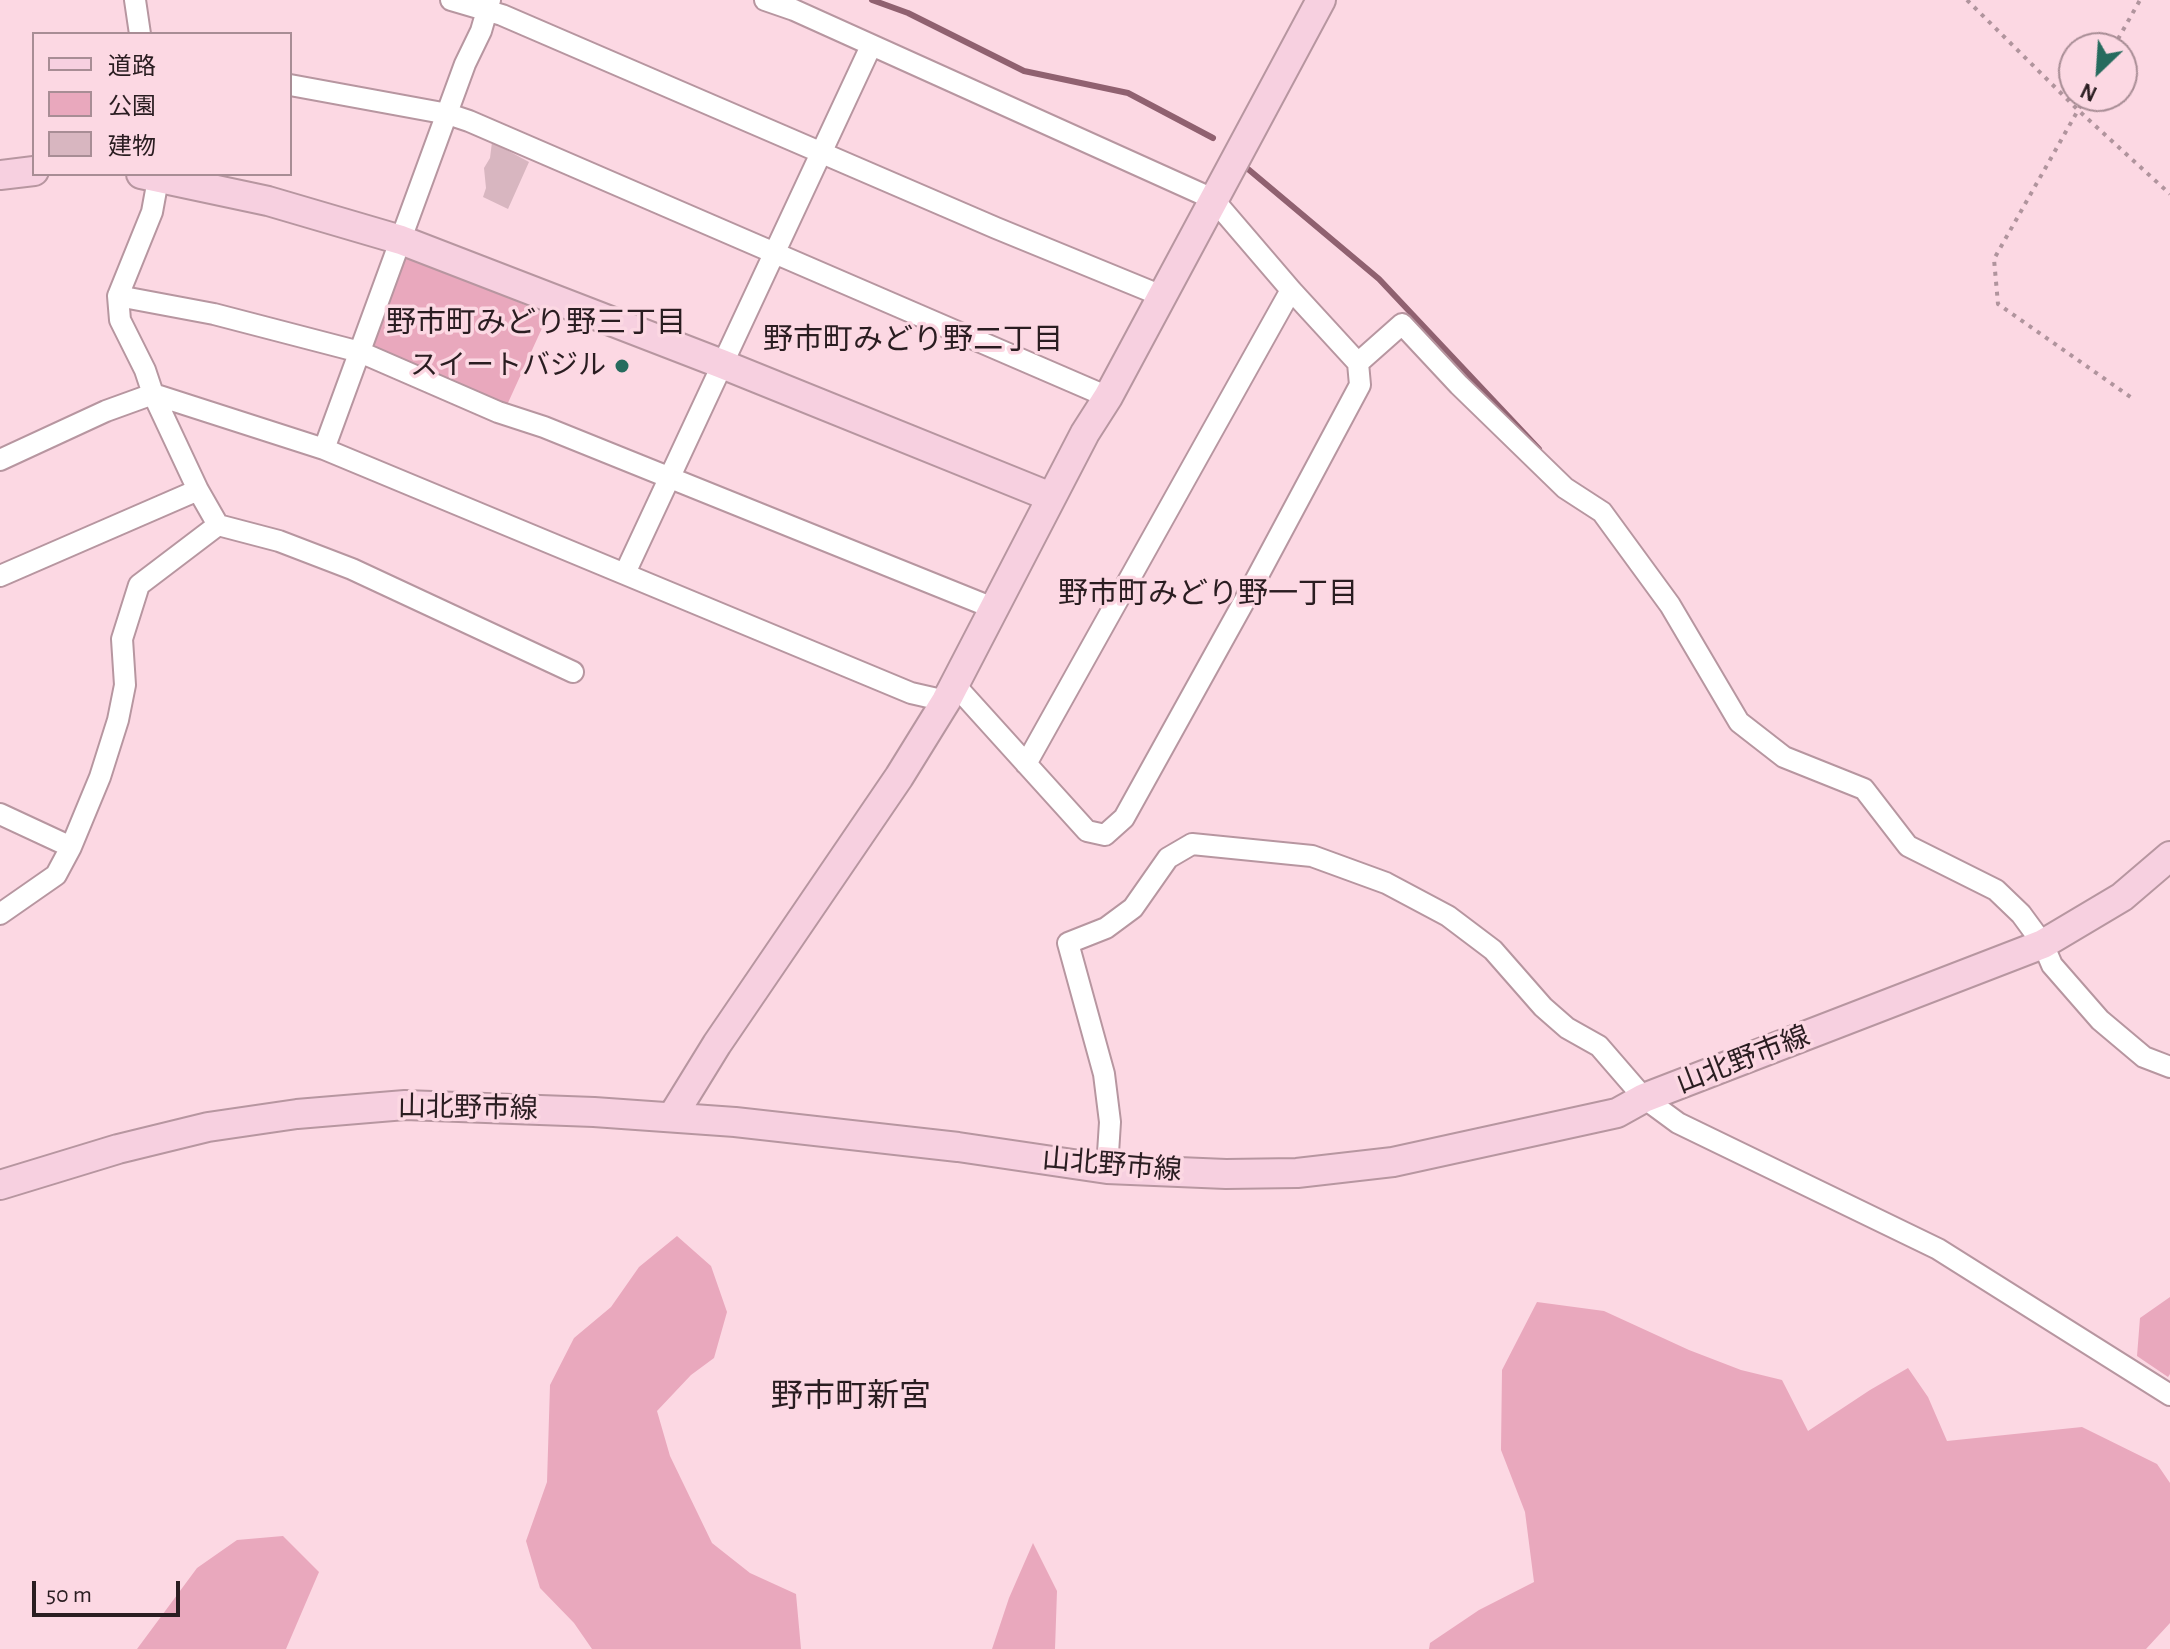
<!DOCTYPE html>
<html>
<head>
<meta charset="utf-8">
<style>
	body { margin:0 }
	#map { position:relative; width:2170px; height:1649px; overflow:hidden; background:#fcd8e3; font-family:"Alegreya Sans","Noto Sans JP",sans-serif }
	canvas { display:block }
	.legend { position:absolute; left:32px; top:32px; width:260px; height:144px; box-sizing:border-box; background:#fcd8e3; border:2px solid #a88d95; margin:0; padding:10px 14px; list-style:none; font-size:24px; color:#2a1d21 }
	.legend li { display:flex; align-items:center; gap:16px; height:40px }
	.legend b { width:40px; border:2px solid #a88d95 }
	.north { position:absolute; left:2058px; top:32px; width:80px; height:80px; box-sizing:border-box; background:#fcd8e3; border:2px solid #a88d95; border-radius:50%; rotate:205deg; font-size:22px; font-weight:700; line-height:32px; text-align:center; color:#2a1d21 }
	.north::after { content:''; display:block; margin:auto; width:28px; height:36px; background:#266b5e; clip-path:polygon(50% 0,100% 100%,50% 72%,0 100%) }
	.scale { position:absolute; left:32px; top:1581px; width:148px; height:36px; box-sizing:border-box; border:4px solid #2a1d21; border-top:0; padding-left:10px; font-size:24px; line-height:28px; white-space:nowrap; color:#2a1d21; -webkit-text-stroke:6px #fcd8e3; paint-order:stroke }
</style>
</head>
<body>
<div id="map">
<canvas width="2170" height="1649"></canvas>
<ul class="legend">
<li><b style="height:10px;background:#f7d0e0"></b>道路</li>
<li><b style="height:22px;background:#e9a8bd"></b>公園</li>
<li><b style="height:22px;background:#d8b6c0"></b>建物</li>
</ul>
<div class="north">N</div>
<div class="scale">50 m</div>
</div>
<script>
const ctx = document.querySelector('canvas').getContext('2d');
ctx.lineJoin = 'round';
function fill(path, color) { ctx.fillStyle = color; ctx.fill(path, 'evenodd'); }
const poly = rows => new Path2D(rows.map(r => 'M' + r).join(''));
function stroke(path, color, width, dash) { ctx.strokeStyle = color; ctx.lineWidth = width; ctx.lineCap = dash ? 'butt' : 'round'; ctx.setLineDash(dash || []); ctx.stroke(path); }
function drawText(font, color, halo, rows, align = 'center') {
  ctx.font = font + ' "Alegreya Sans","Noto Sans JP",sans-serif'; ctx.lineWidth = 7; ctx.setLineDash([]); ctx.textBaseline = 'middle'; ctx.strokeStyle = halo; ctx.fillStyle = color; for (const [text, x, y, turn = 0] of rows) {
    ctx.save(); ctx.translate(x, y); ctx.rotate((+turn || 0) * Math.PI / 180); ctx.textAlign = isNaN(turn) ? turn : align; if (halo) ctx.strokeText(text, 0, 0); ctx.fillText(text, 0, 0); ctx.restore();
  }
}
fill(poly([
	[406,253,548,315,507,405,372,345],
	[677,1236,711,1266,727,1312,714,1358,691,1375,657,1411,670,1456,712,1543,750,1573,796,1594,801,1649,592,1649,574,1623,540,1588,526,1541,547,1482,550,1385,574,1338,611,1307,639,1267],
	[2170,1297,2170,1374,2168,1377,2137,1356,2140,1318],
	[1537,1302,1604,1311,1689,1350,1741,1370,1782,1380,1808,1431,1870,1390,1908,1368,1928,1397,1947,1441,2082,1427,2157,1464,2170,1483,2170,1623,2146,1649,1429,1649,1430,1643,1479,1610,1534,1582,1525,1512,1501,1450,1502,1370],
	[283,1536,319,1572,286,1649,137,1649,197,1568,237,1540],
	[1033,1543,1057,1591,1055,1649,992,1649,1009,1598]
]), '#e9a8bd');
stroke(poly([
	[872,0,908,13,1024,71,1128,93,1213,138],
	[1248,169,1379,279,1539,449]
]), '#906170', 6);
fill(poly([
	[492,142,529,162,508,209,483,197,486,188,484,168,490,158]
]), '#d8b6c0');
const street = poly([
	[135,0,140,34],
	[451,0,502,15,996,228,1162,296],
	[765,0,794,10,1213,199,1291,290,1358,363,1360,385,1246,598,1124,818,1105,835,1087,831,954,684],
	[290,85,448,114,469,121,1108,397],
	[159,174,152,212,118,296,120,320,145,370,153,394,198,490,218,525,279,541,352,569,573,672],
	[118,296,214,314,360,352,498,412,544,427,993,608],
	[1358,363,1402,324,1459,385,1565,488,1602,512,1670,605,1739,722,1784,757,1864,789,1908,846,1996,890,2021,914,2043,944,2052,965,2100,1020,2144,1057,2170,1067],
	[324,449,465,64,481,31,490,0],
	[0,460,106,411,153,394,324,449,911,693,946,701],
	[625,573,871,46],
	[0,576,198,490],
	[1026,764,1291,290],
	[0,814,71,847],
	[0,914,56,875,71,847,100,777,118,720,125,685,122,639,139,585,218,525],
	[1107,1169,1110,1122,1104,1074,1068,943,1106,928,1133,908,1168,858,1192,844,1312,856,1386,883,1448,916,1493,950,1543,1007,1567,1028,1599,1046,1644,1098,1678,1123,1938,1249,2170,1395]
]);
const secondary = poly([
	[141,174,268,201,401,240,722,364,1051,497],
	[0,175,34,171],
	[672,1117,717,1044,899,777,946,701,1085,433,1108,397,1321,0],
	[0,1185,118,1149,208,1127,297,1114,405,1105,594,1112,735,1122,958,1147,1107,1169,1226,1174,1297,1173,1393,1162,1617,1113,1644,1098,2043,944,2122,897,2170,856]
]);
stroke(street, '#b796a0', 24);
stroke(secondary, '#b796a0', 32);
stroke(poly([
	[1967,0,2078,110,2170,194],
	[2113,48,2140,0],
	[2086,96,1994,259,1998,304,2132,398]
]), '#b0949d', 4, [4, 6]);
stroke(street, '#fff', 20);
stroke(secondary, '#f7d0e0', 28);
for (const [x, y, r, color] of [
	[622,366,8,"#266b5e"]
]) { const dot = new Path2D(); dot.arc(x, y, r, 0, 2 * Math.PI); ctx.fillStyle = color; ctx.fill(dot); stroke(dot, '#fcd8e3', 3); }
drawText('28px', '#2a1d21', '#fcd8e3', [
	["スイートバジル",606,366]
], 'right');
drawText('28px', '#2a1d21', '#fcd8e3', [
	["山北野市線",1743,1060,-21],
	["山北野市線",468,1108,1],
	["山北野市線",1112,1165,5]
]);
drawText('30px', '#2a1d21', '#fcd8e3', [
	["野市町みどり野三丁目",536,323],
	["野市町みどり野二丁目",913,340],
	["野市町みどり野一丁目",1208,594]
]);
drawText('32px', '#2a1d21', '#fcd8e3', [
	["野市町新宮",851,1396]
]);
</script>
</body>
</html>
